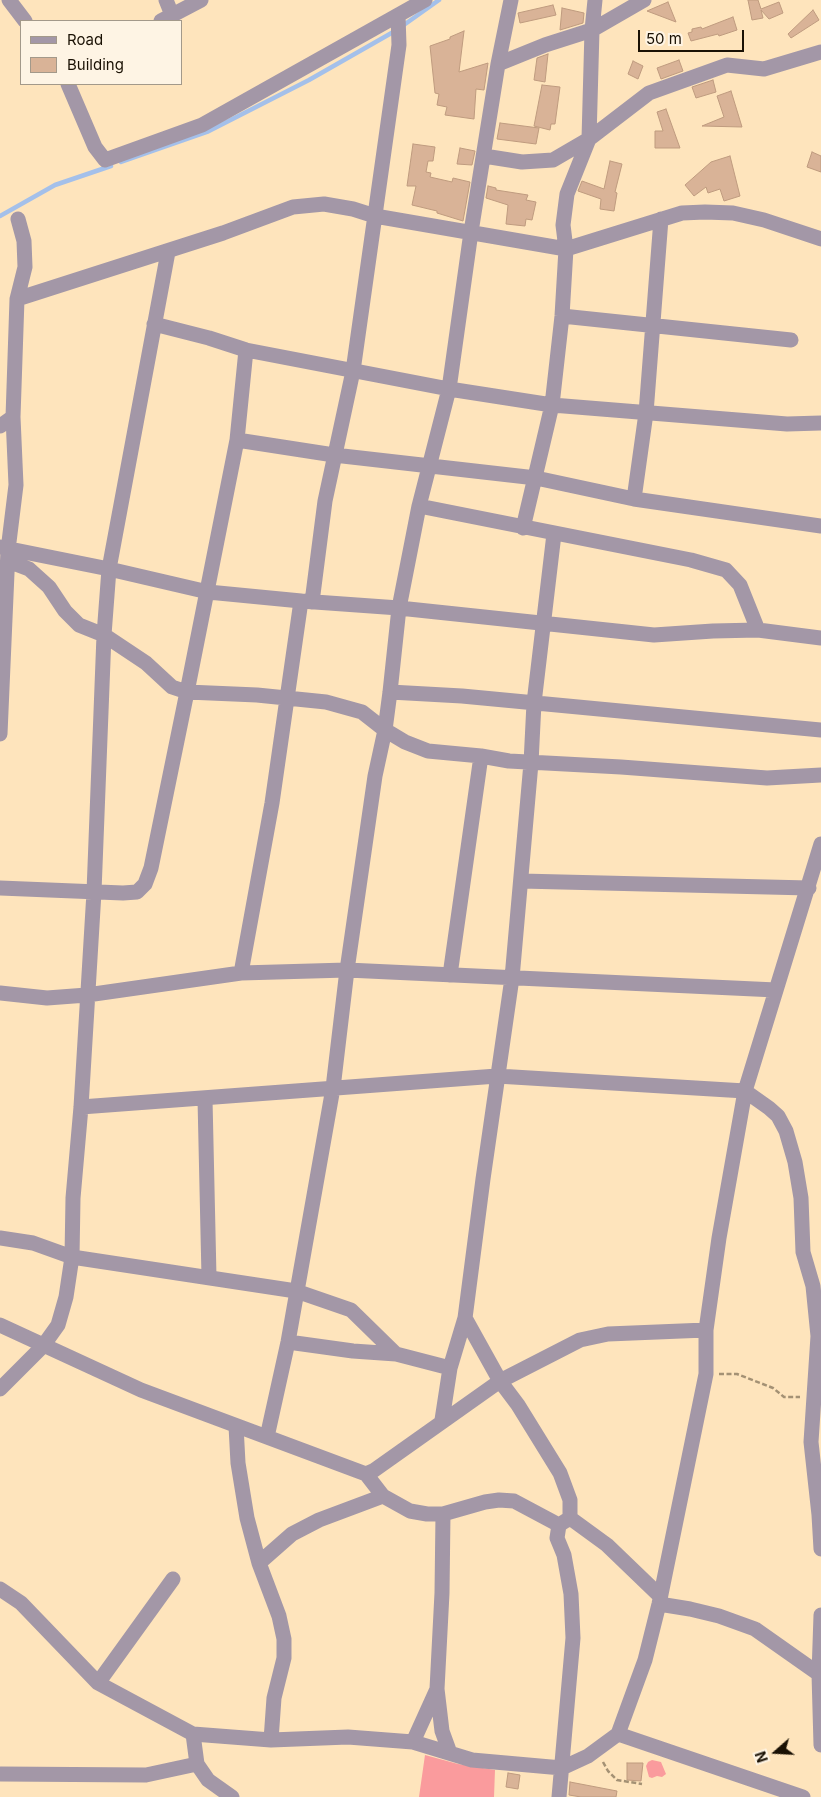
<!DOCTYPE html>
<html>
<head>
<meta charset="utf-8">
<style>
	body { margin:0 }
	#map { position:relative; width:821px; height:1797px; overflow:hidden; background:#fee4bc; font-family:Inter,sans-serif }
	canvas { display:block }
	.legend { position:absolute; left:20px; top:20px; width:162px; height:65px; box-sizing:border-box; background:#fef4e4; border:1px solid #a3998a; margin:0; padding:6px 9px; list-style:none; font-size:15px; color:#1a1104 }
	.legend li { display:flex; align-items:center; gap:10px; height:25px }
	.legend b { width:25px; border:1px solid #a3998a }
	.north { position:absolute; left:751px; top:1727px; width:50px; height:50px; -webkit-text-stroke:4px #fef4e4; paint-order:stroke; rotate:251deg; font-size:14px; font-weight:700; line-height:20px; text-align:center; color:#1a1104 }
	.north::after { content:''; display:block; margin:auto; width:18px; height:22px; background:#1a1104; clip-path:polygon(50% 0,100% 100%,50% 72%,0 100%) }
	.scale { position:absolute; left:638px; top:30px; width:106px; height:22px; box-sizing:border-box; border:2px solid #1a1104; border-top:0; padding-left:6px; font-size:15px; line-height:18px; white-space:nowrap; color:#1a1104; -webkit-text-stroke:4px #fef4e4; paint-order:stroke }
</style>
</head>
<body>
<div id="map">
<canvas width="821" height="1797"></canvas>
<ul class="legend">
<li><b style="height:6px;background:#a397a7"></b>Road</li>
<li><b style="height:14px;background:#d9b397"></b>Building</li>
</ul>
<div class="north">N</div>
<div class="scale">50 m</div>
</div>
<script>
const ctx = document.querySelector('canvas').getContext('2d');
ctx.lineJoin = 'round';
function fill(path, color) { ctx.fillStyle = color; ctx.fill(path, 'evenodd'); }
const poly = rows => new Path2D(rows.map(r => 'M' + r).join(''));
function stroke(path, color, width, dash) { ctx.strokeStyle = color; ctx.lineWidth = width; ctx.lineCap = dash ? 'butt' : 'round'; ctx.setLineDash(dash || []); ctx.stroke(path); }
fill(poly([
	[425,1755,458,1764,495,1770,494,1797,419,1797],
	[652,1760,661,1762,666,1774,662,1777,657,1776,652,1778,649,1777,646,1766,648,1762]
]), '#fa9b9d');
stroke(poly([
	[401,27,439,0],
	[121,162,207,132,309,80,395,31],
	[0,216,55,185,111,166]
]), '#a4c0ea', 4.5);
const building = poly([
	[748,0,758,0,761,9,779,2,783,13,769,19,761,10,763,18,752,20,748,0],
	[668,2,676,22,647,11,668,2],
	[553,5,556,15,520,23,518,13,553,5],
	[562,8,584,13,583,23,560,30,562,8],
	[813,10,819,20,791,38,788,34,813,10],
	[733,17,737,30,719,36,718,34,691,41,688,33,692,32,692,29,701,27,702,29,733,17],
	[464,31,459,72,488,63,484,90,476,89,474,119,445,115,447,107,437,105,439,94,435,93,430,46,450,39,450,37,464,31],
	[548,54,545,82,534,80,537,58,548,54],
	[679,60,683,71,661,79,657,68,679,60],
	[633,61,643,66,638,79,628,74,633,61],
	[713,80,716,92,696,98,692,87,713,80],
	[542,85,560,87,555,124,551,124,550,130,534,126,542,85],
	[731,91,742,127,702,126,724,117,717,96,731,91],
	[666,109,680,148,655,148,655,131,663,131,657,112,666,109],
	[500,123,539,128,536,144,497,139,500,123],
	[413,144,435,147,433,161,428,161,426,172,431,173,430,177,452,182,453,178,470,182,463,221,437,213,437,211,412,205,416,186,407,186,413,144],
	[460,148,475,151,472,165,457,164,460,148],
	[812,152,821,156,821,172,807,167,812,152],
	[730,156,740,196,724,201,720,189,708,193,706,187,694,196,685,185,711,162,730,156],
	[610,161,622,164,615,192,617,193,614,211,600,209,601,199,578,191,582,181,604,189,610,161],
	[488,186,496,188,496,190,528,195,526,200,536,202,532,220,526,219,525,226,506,224,508,205,486,198,488,186],
	[627,1763,643,1763,641,1781,627,1780,627,1763],
	[508,1773,520,1775,518,1789,506,1787,508,1773],
	[570,1782,617,1791,616,1797,581,1797,569,1795,570,1782]
]);
fill(building, '#d9b397');
stroke(building, '#bf9b7f', 1);
stroke(poly([
	[719,1374,737,1374,773,1388,784,1397,800,1397],
	[603,1762,608,1771,617,1780,642,1784]
]), '#a49174', 2.5, [5, 2.5]);
stroke(poly([
	[9,0,25,21],
	[166,0,172,15],
	[161,21,201,0],
	[498,64,545,45,592,30,644,0],
	[68,84,95,147,105,160,202,125,425,0],
	[484,156,522,162,553,160,589,139,649,93,727,65,764,69,821,52],
	[17,299,223,233,293,207,324,204,353,209,375,216,566,249,682,213,705,212,733,213,764,220,821,239],
	[562,316,791,340],
	[154,324,209,338,246,350,449,389,552,405,787,424,821,423],
	[0,426,13,417],
	[237,440,334,455,536,478,634,499,821,526],
	[634,499,646,413,661,219],
	[419,506,691,560,726,570,740,585,758,630],
	[523,528,552,405,562,316,566,249,563,225,567,194,589,139,592,30,595,0],
	[554,534,534,703,531,763,512,978,483,1179,465,1318,500,1381,518,1405,560,1473,570,1500,570,1518,559,1525,557,1538,564,1555,571,1594,573,1638,559,1797],
	[0,547,109,569,208,592,301,601,399,608,654,635,713,631,758,630,821,638],
	[8,561,29,569,49,587,65,611,79,625,104,635,146,663,172,687,187,692,257,695,326,702,362,712,385,730,405,742,428,751,481,756,509,761,621,767,767,778,821,775],
	[312,602,325,501,353,371,399,45,398,15],
	[390,692,462,696,821,730],
	[0,734,8,550,16,485,13,417,17,299,25,267,24,241,18,219],
	[521,881,809,888],
	[0,888,123,893,137,892,145,884,151,868,187,692,237,440,246,350],
	[241,973,272,803,301,601],
	[450,975,481,756],
	[0,993,47,998,87,995,241,973,347,970,776,990],
	[205,1099,209,1277],
	[81,1107,497,1076,745,1091,769,1108,778,1116,786,1131,795,1162,801,1198,803,1252,813,1286,818,1336,811,1442,819,1515,821,1549],
	[0,1238,33,1243,72,1257,296,1291,351,1310,396,1354],
	[0,1325,141,1390,366,1474,373,1471,500,1381,580,1340,608,1334,706,1330],
	[288,1342,353,1351,396,1354,450,1368,442,1420],
	[450,1368,465,1318],
	[0,1389,43,1346,58,1325,66,1297,72,1257,73,1198,81,1107,94,892,104,635,109,569,168,252],
	[236,1426,238,1463,247,1518,259,1563,279,1616,284,1639,284,1658,274,1698,271,1740],
	[267,1437,288,1342,333,1088,347,970,375,776,385,730,390,692,399,608,419,506,449,389,471,232,498,64,511,0],
	[366,1474,383,1496,410,1511,427,1514,443,1514,485,1502,499,1500,514,1501,559,1525],
	[570,1518,607,1545,660,1596],
	[259,1563,292,1534,319,1520,383,1496],
	[0,1589,21,1603,98,1683,193,1734,271,1740,348,1737,413,1742,472,1760,562,1768,588,1756,618,1734,645,1660,659,1604,706,1374,706,1330,719,1238,745,1091,821,844],
	[659,1604,690,1609,719,1616,755,1629,819,1674],
	[819,1674,821,1615],
	[821,1675,819,1674,821,1745],
	[98,1683,173,1579],
	[437,1689,442,1731,450,1753],
	[193,1734,197,1764,208,1780,232,1797],
	[618,1734,803,1797],
	[413,1742,437,1689,442,1593,443,1514],
	[0,1774,146,1775,197,1764]
]), '#a397a7', 15);
</script>
</body>
</html>
